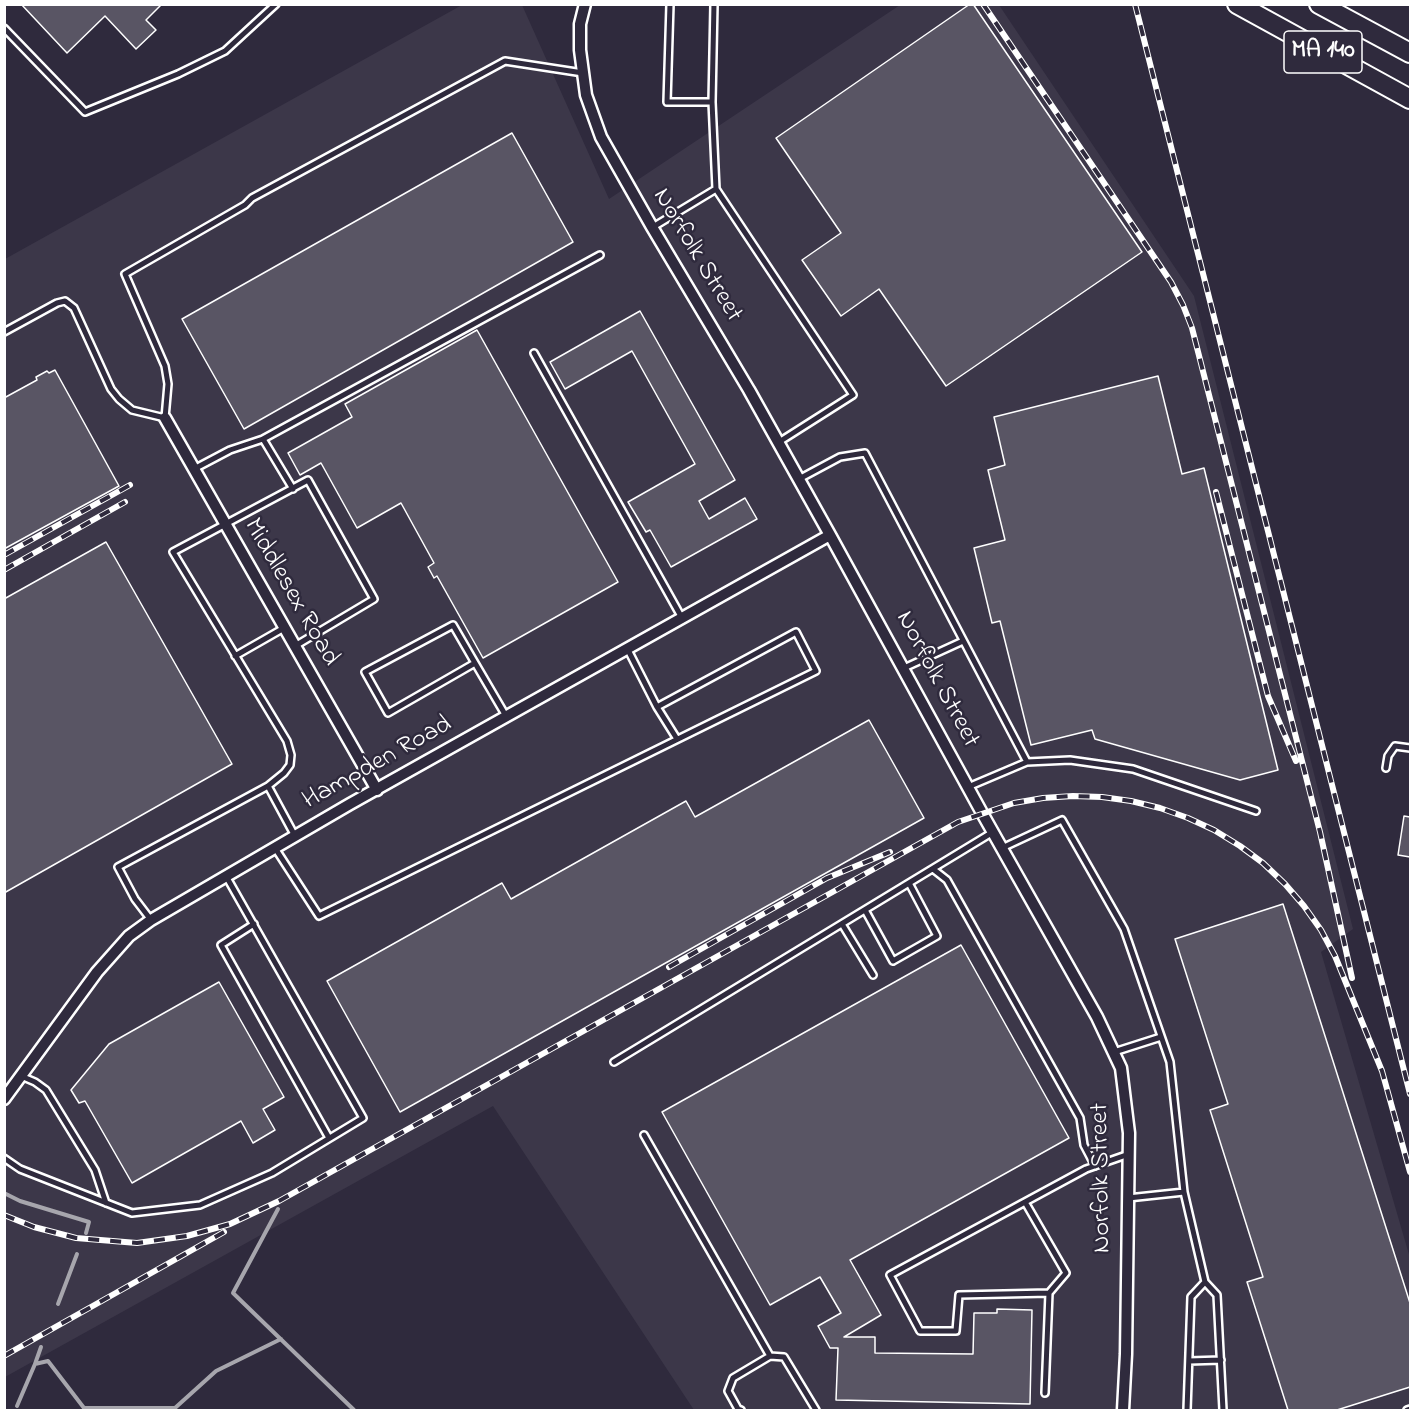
<!DOCTYPE html>
<html>
<head>
<meta charset="utf-8">
<style>
	body { margin:0 }
	#map { position:relative; width:1415px; height:1415px; overflow:hidden; background:#2f2a3d; font-family:"Indie Flower",sans-serif }
	canvas { display:block }
	.frame { position:absolute; inset:0; border:6px solid #fff; pointer-events:none }
</style>
</head>
<body>
<div id="map">
<canvas width="1415" height="1415"></canvas>
<div class="frame"></div>
</div>
<script>
const ctx = document.querySelector('canvas').getContext('2d');
ctx.lineJoin = 'round';
function fill(path, color) { ctx.fillStyle = color; ctx.fill(path, 'evenodd'); }
const poly = rows => new Path2D(rows.map(r => 'M' + r).join(''));
function stroke(path, color, width, dash) { ctx.strokeStyle = color; ctx.lineWidth = width; ctx.lineCap = dash ? 'butt' : 'round'; ctx.setLineDash(dash || []); ctx.stroke(path); }
function drawText(font, color, halo, rows, align = 'center') {
  ctx.font = font + ' "Indie Flower",sans-serif'; ctx.lineWidth = 5; ctx.setLineDash([]); ctx.textBaseline = 'middle'; ctx.strokeStyle = halo; ctx.fillStyle = color; for (const [text, x, y, turn = 0] of rows) {
    ctx.save(); ctx.translate(x, y); ctx.rotate((+turn || 0) * Math.PI / 180); ctx.textAlign = isNaN(turn) ? turn : align; if (halo) ctx.strokeText(text, 0, 0); ctx.fillText(text, 0, 0); ctx.restore();
  }
}
fill(poly([
	[462,5,522,5,609,199,900,5,999,5,1194,296,1353,929,1321,952,1410,1258,1410,1410,694,1410,493,1106,5,1377,5,259]
]), '#3c3749');
stroke(poly([
	[4,1193,20,1201,89,1222,86,1233],
	[278,1209,233,1293,354,1410],
	[58,1304,77,1254],
	[35,1364,41,1347],
	[17,1406,35,1364,48,1361,84,1408,175,1408,216,1371,281,1339]
]), '#a7a6ad', 4);
const building = poly([
	[21,4,162,4,146,20,156,30,136,49,105,16,67,53,21,4],
	[970,4,973,4,1142,252,946,386,879,289,841,316,802,260,841,233,776,138,970,4],
	[512,133,573,242,244,429,182,319,512,133],
	[640,311,735,480,699,501,709,519,745,498,757,519,671,567,650,530,646,532,628,502,695,464,632,351,565,389,550,362,640,311],
	[477,330,618,582,483,658,437,576,434,578,428,567,434,563,401,503,357,528,321,463,300,475,288,453,352,417,345,404,477,330],
	[55,370,119,486,4,549,4,398,37,380,36,377,47,371,49,373,55,370],
	[1158,376,1182,474,1204,468,1278,770,1240,780,1095,739,1092,730,1031,745,1000,621,992,623,974,548,1005,540,988,470,1005,465,994,417,1158,376],
	[106,542,232,764,4,893,4,599,106,542],
	[869,720,924,818,400,1112,327,981,502,883,511,899,686,801,695,817,869,720],
	[1404,816,1410,817,1410,857,1398,855,1404,816],
	[1283,904,1410,1303,1410,1387,1337,1410,1288,1410,1247,1282,1263,1277,1210,1110,1228,1104,1175,939,1283,904],
	[961,945,1069,1138,850,1260,881,1315,844,1337,875,1337,875,1353,973,1354,974,1313,997,1313,997,1309,1032,1310,1030,1404,836,1400,838,1348,830,1348,818,1326,841,1313,820,1277,770,1305,662,1112,961,945],
	[219,982,284,1097,263,1109,275,1130,253,1143,241,1121,132,1183,85,1101,79,1103,71,1090,109,1044,219,982]
]);
fill(building, '#595564');
stroke(building, '#fff', 1.5);
const service = poly([
	[670,4,667,102,712,102],
	[714,4,712,102,716,189],
	[4,28,85,112,178,74,225,51,276,4],
	[653,227,716,189,853,395,779,442],
	[4,332,57,303,65,301,74,308,111,389,119,399,132,410,165,418,168,384,165,366,125,274,245,205,252,198,505,61,583,73],
	[534,353,682,618],
	[263,439,600,255],
	[194,469,230,450,263,439,293,489],
	[799,479,840,457,865,453,1027,762,968,787],
	[235,656,284,628],
	[475,663,388,713,365,672,453,625,475,663,506,716],
	[904,668,963,641],
	[657,707,677,739],
	[1027,762,1070,760,1133,769,1256,811],
	[1386,768,1388,756,1395,746,1410,748],
	[268,786,295,836],
	[275,848,319,916,816,671,796,632,657,707,628,650],
	[1002,848,1062,820,1124,929,1170,1062,1184,1192,1128,1198],
	[933,869,947,880,1080,1118,1084,1145,1095,1166],
	[865,910,893,961,937,936,909,883],
	[151,920,135,899,118,867,268,786,284,773,290,765,291,755,287,741,173,552,308,480,374,599,295,646],
	[254,924,221,945,329,1138],
	[842,924,873,975],
	[1114,1052,1161,1037],
	[614,1062,993,832],
	[21,1076,35,1082,46,1090,95,1170,106,1203],
	[644,1135,770,1356,784,1357,816,1410],
	[4,1158,20,1169,132,1213,200,1205,272,1173,363,1118,226,876],
	[1184,1192,1205,1282,1217,1295,1223,1410],
	[1025,1202,1066,1273,1049,1293],
	[1189,1361,1221,1360],
	[1045,1393,1049,1293,959,1295,956,1331,920,1331,890,1275,1086,1169,1129,1154],
	[741,1410,738,1409,728,1391,733,1378,770,1356],
	[1187,1410,1191,1297,1205,1282],
	[1407,1410,1410,1409]
]);
const minor = poly([
	[585,4,580,24,580,50,586,95,601,137,652,227,749,390,830,535,982,813,1097,1017,1121,1068,1129,1133,1126,1354,1123,1410],
	[165,418,377,790],
	[4,1099,97,972,129,936,151,920,350,804,830,535]
]);
const trunk = poly([
	[1237,4,1410,99],
	[1319,4,1410,53]
]);
stroke(service, '#fff', 10);
stroke(minor, '#fff', 15);
stroke(trunk, '#fff', 22);
stroke(service, '#2f2a3d', 5);
stroke(minor, '#2f2a3d', 10);
stroke(trunk, '#2f2a3d', 18);
const rail = poly([
	[983,4,1171,282,1183,305,1192,328,1320,832,1352,978],
	[1135,4,1410,1094],
	[1216,492,1268,696,1296,761],
	[4,555,130,485],
	[4,570,125,502],
	[669,967,827,878,890,852],
	[4,1215,34,1227,76,1238,137,1243,187,1236,230,1224,279,1201,958,822,1014,803,1043,798,1073,796,1102,797,1131,801,1160,808,1188,818,1214,830,1240,846,1263,863,1285,884,1304,906,1321,930,1335,956,1382,1071,1410,1172],
	[4,1356,224,1232]
]);
stroke(rail, '#fff', 6);
stroke(rail, '#2f2a3d', 4, [11]);
for (const [x, y, w] of [
	[1323,52,78]
]) { const box = new Path2D(); box.roundRect(x - w / 2, y - 21, w, 42, 4.5); ctx.fillStyle = '#2f2a3d'; ctx.fill(box); stroke(box, '#fff', 1.5); }
drawText('bold 24px', '#fff', null, [
	["MA 140",1323,52]
]);
drawText('26px', '#fff', '#2f2a3d', [
	["Norfolk Street",696,256,59],
	["Middlesex Road",290,593,60],
	["Norfolk Street",936,680,62],
	["Hampden Road",378,764,-29],
	["Norfolk Street",1103,1178,-91]
]);
</script>
</body>
</html>
